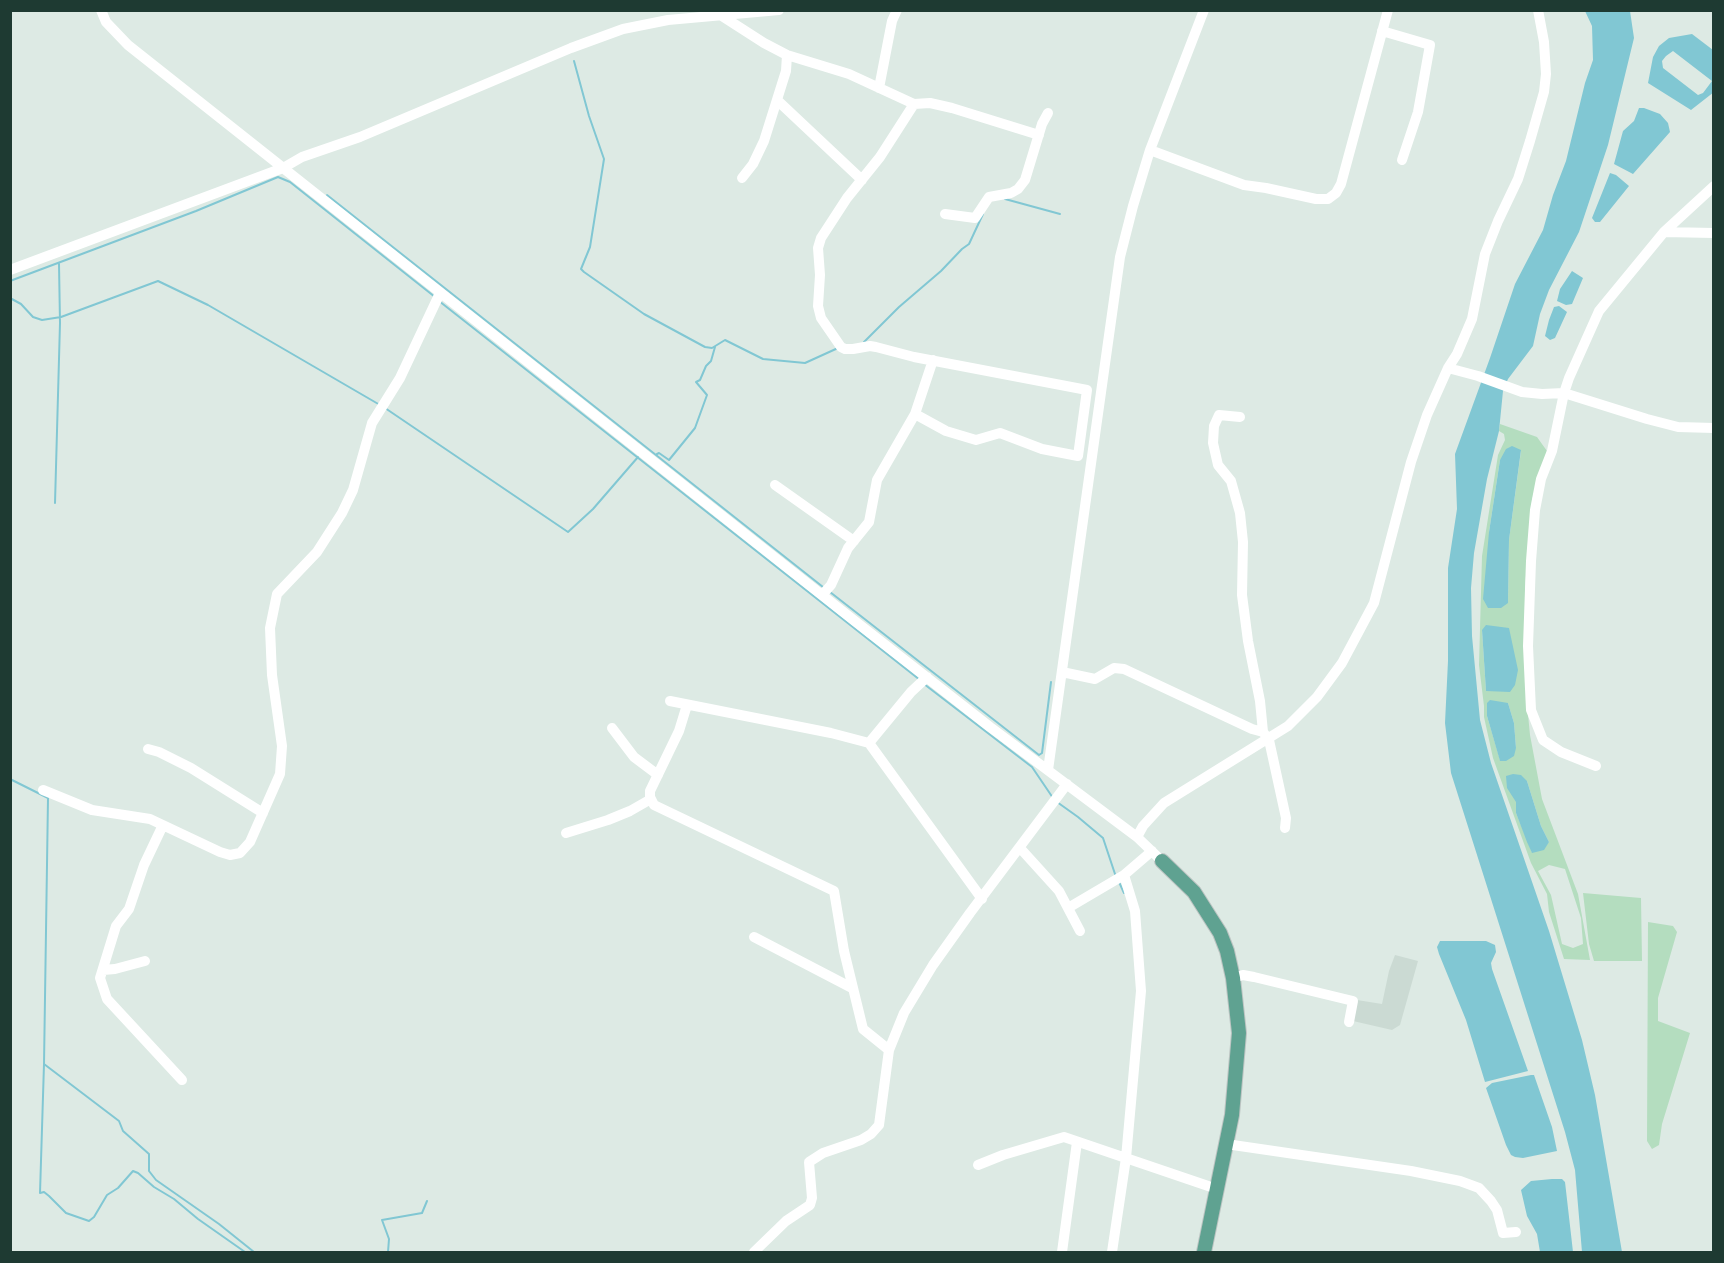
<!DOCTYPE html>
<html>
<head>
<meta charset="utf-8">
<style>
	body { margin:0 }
	#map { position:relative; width:1724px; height:1263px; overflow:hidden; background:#ddeae4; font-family:Rubik,sans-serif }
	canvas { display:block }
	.frame { position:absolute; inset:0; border:12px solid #1e3a32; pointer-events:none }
</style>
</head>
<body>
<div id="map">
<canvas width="1724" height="1263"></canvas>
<div class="frame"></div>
</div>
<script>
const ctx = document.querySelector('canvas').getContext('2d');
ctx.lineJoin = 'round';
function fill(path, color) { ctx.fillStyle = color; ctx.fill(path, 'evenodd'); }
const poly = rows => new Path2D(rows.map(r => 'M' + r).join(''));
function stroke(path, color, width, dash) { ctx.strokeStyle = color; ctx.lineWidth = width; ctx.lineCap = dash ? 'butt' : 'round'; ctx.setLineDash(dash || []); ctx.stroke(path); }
fill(poly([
	[1395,955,1418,961,1400,1025,1392,1030,1353,1021,1357,1000,1382,1004,1389,971]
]), '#cbdad3');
fill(poly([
	[1500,424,1537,437,1547,451,1532,500,1525,588,1526,694,1530,735,1542,799,1578,894,1590,960,1564,959,1549,912,1547,894,1531,863,1493,758,1484,717,1484,706,1479,665,1482,556,1498,455,1505,440,1504,434,1499,431],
	[1521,451,1509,540,1508,603,1489,532,1500,460],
	[1508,628,1513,650,1486,691,1482,630],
	[1508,703,1514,723,1516,748,1500,760,1487,716,1487,704],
	[1527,781,1541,826,1549,842,1532,852,1516,813,1516,802],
	[1549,865,1565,869,1581,918,1583,944,1573,948,1562,944,1551,895,1538,871],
	[1583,893,1641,898,1642,961,1594,961,1589,944],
	[1648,922,1673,926,1677,932,1658,998,1658,1021,1690,1033,1662,1124,1659,1145,1652,1149,1647,1141]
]), '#b4ddbf');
fill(poly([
	[1585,11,1630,11,1634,38,1608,145,1579,232,1549,290,1540,314,1533,346,1508,379,1503,391,1499,431,1487,479,1474,553,1471,588,1472,636,1480,720,1491,763,1549,931,1582,1040,1595,1095,1622,1252,1582,1252,1575,1170,1565,1132,1451,773,1445,723,1448,661,1448,568,1457,509,1455,454,1490,358,1515,284,1543,230,1553,195,1566,161,1585,83,1593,60,1592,26],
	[1692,34,1713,50,1714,92,1691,110,1648,83,1653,57,1659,46,1669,38],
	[1673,51,1712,81,1703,93,1698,95,1663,68,1662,61,1666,56],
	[1639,108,1644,108,1660,114,1668,123,1670,132,1633,174,1614,164,1623,131,1634,121],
	[1610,173,1616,175,1629,186,1600,222,1595,222,1592,218],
	[1572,271,1583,278,1572,304,1566,305,1557,301,1560,289],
	[1559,306,1567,312,1555,338,1550,340,1545,336,1549,320,1554,307],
	[1512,446,1521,450,1509,540,1508,603,1501,608,1488,608,1483,599,1489,532,1500,460,1506,449],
	[1486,625,1509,628,1518,670,1515,685,1510,692,1486,691,1482,630],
	[1490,700,1508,703,1514,723,1516,748,1514,756,1506,761,1500,761,1487,716,1487,703],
	[1513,774,1521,775,1527,781,1541,826,1549,842,1544,850,1532,853,1527,842,1516,813,1516,802,1507,788,1506,776],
	[1440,941,1486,941,1495,945,1496,952,1491,963,1492,969,1528,1071,1485,1082,1466,1020,1439,954,1437,947],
	[1531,1075,1534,1075,1552,1127,1557,1151,1523,1158,1515,1157,1511,1155,1506,1145,1486,1088,1492,1083],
	[1552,1179,1562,1179,1565,1182,1573,1252,1540,1252,1537,1234,1527,1216,1521,1190,1531,1181]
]), '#81c7d3');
stroke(poly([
	[574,61,589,116,604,159,590,247,581,269,584,272,644,314,705,347,712,348,725,340,763,359,805,363,838,348],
	[327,195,823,587],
	[1005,199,1060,214],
	[10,281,196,211,278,177,290,182,435,297],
	[10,298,21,304,33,317,42,320,61,317,158,281,208,305,380,405],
	[439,301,920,680],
	[864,342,899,307,941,271,962,249,969,244,983,214],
	[385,408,568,532,593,509,638,457],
	[657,454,659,453,669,460,695,428,707,395,696,382,700,380,706,366,711,361,715,347],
	[55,503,60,323,59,264],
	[830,592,1039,755,1042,753,1051,682],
	[924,684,1032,767,1053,798],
	[10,779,48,798,44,1064,119,1121,123,1131,149,1154,149,1171,156,1180,219,1224,254,1252],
	[1057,802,1078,817,1103,838,1116,877],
	[1119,882,1124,893],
	[44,1064,40,1193,44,1192,49,1196,66,1213,89,1221,94,1217,107,1195,118,1188,133,1171,138,1173,154,1187,174,1199,198,1219,245,1252],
	[388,1252,389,1239,382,1220,422,1213,427,1201]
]), '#81c7d3', 2);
const major = poly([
	[1162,861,1194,892,1220,933,1227,951,1233,978,1239,1033,1232,1115,1204,1252]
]);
stroke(major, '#bcc4c2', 16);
stroke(poly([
	[101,10,106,22,128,45,856,622,990,727,1137,837,1162,861],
	[722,16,764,43,787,55,849,74,914,104,880,157,847,198,821,238,818,248,820,275,818,306,821,318,841,347,845,349,853,349,870,346,876,347,914,357,1087,390,1078,456,1042,449,1000,433,976,440,946,431,915,414],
	[1382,31,1430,45,1418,112,1402,160],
	[879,88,892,21,897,10],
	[777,100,862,180],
	[914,104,930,103,952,108,1039,135],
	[1150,150,1244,185,1266,188,1316,199,1328,199,1336,193,1341,184,1388,10],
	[742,178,753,164,764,141,786,71,787,55],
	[945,214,975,218,989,197,1011,193,1018,189,1025,180,1042,124,1048,113],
	[1664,232,1714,233],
	[10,270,283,168,302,157,360,137,571,48,623,29,668,20,779,10],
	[1448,368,1478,376,1522,392,1542,394,1564,393,1647,419,1678,427,1714,428],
	[1240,417,1219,415,1214,426,1213,443,1218,465,1231,481,1240,513,1243,542,1242,595,1248,641,1260,701,1263,732,1269,740,1286,818,1285,828],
	[775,485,854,541],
	[822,595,831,585,848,548,869,522,877,480,915,414,933,360],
	[1062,672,1095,679,1114,668,1124,669,1252,729,1263,732],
	[670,701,831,733,869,743,982,899],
	[687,705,679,731,650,791,650,797,654,805,834,891,844,951,863,1029,889,1050],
	[612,728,634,757,658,775],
	[869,743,911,692,927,677],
	[148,749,159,752,191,768,263,813],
	[1596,766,1561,752,1543,740,1531,710,1528,646,1531,561,1535,510,1541,479,1552,451,1564,393,1569,378,1599,311,1664,232,1714,186],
	[1048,770,1120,257,1133,206,1150,150,1204,10],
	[43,790,92,810,150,819,220,852,230,855,240,853,250,842,280,774,282,746,272,675,270,628,277,594,317,552,342,513,353,490,372,423,400,378,440,293],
	[163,825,144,865,129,909,116,926,100,978,107,999,182,1080],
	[566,833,608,820,630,811,651,799],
	[1137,837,1143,826,1164,803,1288,726,1317,697,1342,663,1374,603,1411,462,1427,415,1448,368,1457,354,1472,319,1485,254,1498,221,1518,179,1530,141,1544,92,1546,74,1544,42,1538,10],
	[1020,848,1059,891,1080,931],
	[1068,908,1124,875,1152,851],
	[754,937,852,988],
	[103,970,115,969,145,961],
	[1233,978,1243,975,1254,977,1353,1001,1349,1022],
	[1226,1144,1411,1171,1460,1181,1479,1188,1491,1201,1497,1210,1503,1233,1516,1232],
	[978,1165,1003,1155,1064,1137,1217,1189],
	[754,1252,786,1221,810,1205,812,1198,809,1162,823,1153,861,1140,871,1134,879,1125,889,1050,904,1013,933,965,970,913,1067,784],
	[1062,1252,1077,1142],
	[1112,1252,1126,1158,1141,991,1135,911,1124,875]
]), '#fff', 10);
stroke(major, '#5fa291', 14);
</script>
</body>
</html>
